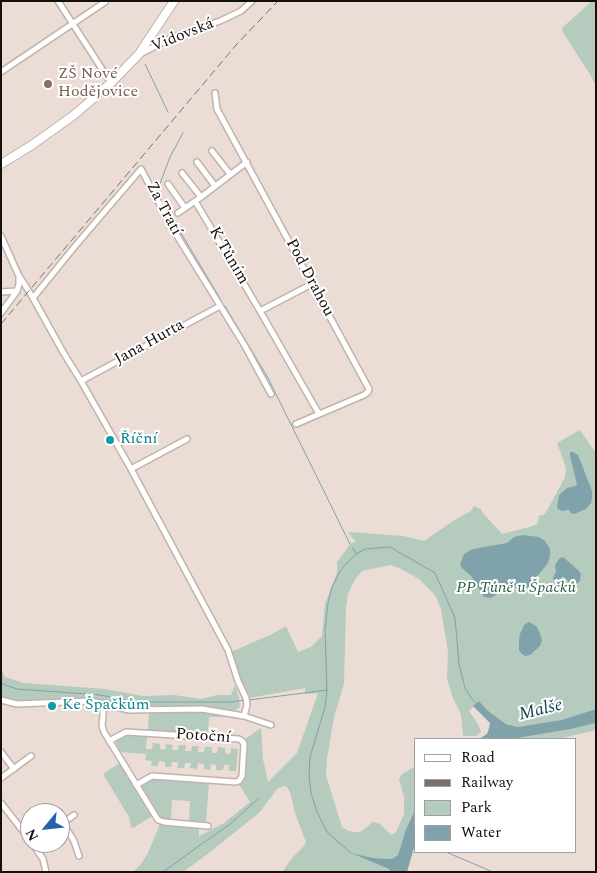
<!DOCTYPE html>
<html>
<head>
<meta charset="utf-8">
<style>
	body { margin:0 }
	#map { position:relative; width:597px; height:873px; overflow:hidden; background:#ebddd6; font-family:Spectral,serif }
	canvas { display:block }
	.frame { position:absolute; inset:0; border:2px solid #15100e; pointer-events:none }
	.legend { position:absolute; left:414px; top:738px; width:162px; height:115px; box-sizing:border-box; background:#fff; border:1px solid #a19f9f; margin:0; padding:6px 9px; list-style:none; font-size:15px; color:#15100e }
	.legend li { display:flex; align-items:center; gap:10px; height:25px }
	.legend b { width:25px; border:1px solid #a19f9f }
	.north { position:absolute; left:20px; top:803px; width:50px; height:50px; box-sizing:border-box; background:#fff; border:1px solid #a19f9f; border-radius:50%; rotate:242deg; font-size:14px; font-weight:700; line-height:20px; text-align:center; color:#15100e }
	.north::after { content:''; display:block; margin:auto; width:18px; height:22px; background:#2461b3; clip-path:polygon(50% 0,100% 100%,50% 72%,0 100%) }
</style>
</head>
<body>
<div id="map">
<canvas width="597" height="873"></canvas>
<div class="frame"></div>
<ul class="legend">
<li><b style="height:6px;background:#fff"></b>Road</li>
<li><b style="height:6px;background:#79706c"></b>Railway</li>
<li><b style="height:14px;background:#b4cbbd"></b>Park</li>
<li><b style="height:14px;background:#7fa2ab"></b>Water</li>
</ul>
<div class="north">N</div>
</div>
<script>
const ctx = document.querySelector('canvas').getContext('2d');
ctx.lineJoin = 'round';
function fill(path, color) { ctx.fillStyle = color; ctx.fill(path, 'evenodd'); }
const poly = rows => new Path2D(rows.map(r => 'M' + r).join(''));
function stroke(path, color, width, dash) { ctx.strokeStyle = color; ctx.lineWidth = width; ctx.lineCap = dash ? 'butt' : 'round'; ctx.setLineDash(dash || []); ctx.stroke(path); }
function drawText(font, color, halo, rows, align = 'center') {
  ctx.font = font + ' Spectral,serif'; ctx.lineWidth = 4; ctx.setLineDash([]); ctx.textBaseline = 'middle'; ctx.strokeStyle = halo; ctx.fillStyle = color; for (const [text, x, y, turn = 0] of rows) {
    ctx.save(); ctx.translate(x, y); ctx.rotate((+turn || 0) * Math.PI / 180); ctx.textAlign = isNaN(turn) ? turn : align; if (halo) ctx.strokeText(text, 0, 0); ctx.fillText(text, 0, 0); ctx.restore();
  }
}
fill(poly([
	[592,1,596,1,596,86,591,76,562,31,563,27],
	[580,430,596,453,596,709,561,720,518,727,506,724,487,710,479,701,469,711,478,724,481,732,476,736,463,736,461,714,453,698,447,679,448,652,441,609,435,595,419,579,399,568,390,565,362,571,355,579,348,594,346,607,344,684,334,717,327,759,326,775,342,827,348,831,355,832,360,832,373,822,380,824,391,835,396,832,404,814,404,797,399,779,402,774,416,766,416,808,406,829,398,855,392,859,373,858,354,854,389,869,390,872,282,872,293,857,304,846,306,842,295,813,290,792,287,787,283,786,277,789,260,812,209,853,183,872,133,872,141,864,148,853,160,824,196,827,199,830,199,836,224,823,250,802,239,784,244,781,245,775,247,745,245,739,261,728,263,759,268,782,297,753,318,693,305,694,305,688,249,698,239,677,231,652,272,634,286,626,298,652,311,647,322,636,325,604,337,573,337,562,351,543,356,542,348,532,404,536,424,541,453,521,471,511,474,506,481,509,482,512,502,534,533,526,538,523,539,516,545,514,562,483,565,477,566,468,557,443],
	[1,669,5,677,24,683,106,689,143,696,174,695,201,699,217,695,231,695,235,685,239,698,240,707,223,717,209,717,208,734,148,730,149,712,89,704,54,705,15,702,1,698],
	[596,723,596,730,558,739,512,739,571,729],
	[127,735,147,736,146,749,152,749,153,743,160,744,160,749,165,750,166,744,173,745,172,750,178,750,179,745,186,745,185,751,191,751,192,746,199,746,198,752,204,752,205,747,212,747,212,753,217,753,218,747,225,748,225,753,230,754,231,748,238,749,236,771,229,771,229,765,224,765,223,770,216,770,216,765,211,764,210,770,204,769,204,764,198,763,197,769,190,768,191,763,185,763,184,768,177,768,178,762,172,762,171,767,165,767,165,762,159,761,158,766,151,766,152,761,145,760,146,752,145,754,120,752,116,742,117,740],
	[120,763,152,816,133,828,131,827,129,817,103,774],
	[153,779,209,782,206,822,189,821,190,801,172,800,171,820,161,818,142,787,144,783]
]), '#b4cbbd');
fill(poly([
	[570,452,573,452,578,455,592,491,592,498,591,503,586,509,574,514,571,513,569,510,566,510,562,511,557,508,559,495,567,488,575,486,577,484,570,456],
	[523,535,539,537,545,541,550,549,550,556,548,563,525,591,520,592,517,587,506,586,499,589,496,595,490,598,484,597,475,582,471,576,462,568,460,564,464,554,473,549,507,543,514,537],
	[563,557,578,570,581,574,580,581,573,586,564,577,562,577,557,582,554,581,553,578,556,571,555,566,556,563,560,558],
	[529,622,536,626,539,631,542,640,540,646,530,655,525,656,521,653,519,650,519,641,520,634,524,625],
	[479,701,487,710,506,724,518,727,561,720,596,709,596,723,571,729,512,739,479,739,487,734,489,728,490,723,473,706],
	[416,808,416,841,407,872,390,872,389,869,351,853,373,858,392,859,398,855,406,829]
]), '#7fa2ab');
stroke(poly([
	[145,64,168,112],
	[158,189,170,157,183,133],
	[178,228,221,300],
	[225,306,268,378,350,544],
	[353,548,356,554],
	[1,683,3,684,17,689,100,695,135,702,232,702,245,700],
	[327,690,325,630,328,603,332,587,339,573,345,565,356,554,365,549,390,547,435,573,455,618,459,664,465,688,472,699,476,703],
	[249,700,327,690,325,707,310,757,309,775,311,793,317,812,327,832,351,853],
	[446,852,493,872],
	[163,872,203,843,229,825,258,799]
]), '#7fa2ab', 1);
const minor = poly([
	[58,1,111,83],
	[140,54,171,38,220,21,241,11,252,1],
	[1,72,105,2],
	[215,93,217,109,369,389,368,392,364,395,296,424],
	[212,151,230,174],
	[197,162,215,186],
	[182,173,201,197],
	[168,184,185,208],
	[195,201,260,311,319,414],
	[178,213,201,197,247,162],
	[1,236,18,274,33,298,63,352,81,381,131,469,228,650,238,681,246,698,247,705,244,716],
	[1,292,17,291],
	[33,298,76,245,141,169,174,231,245,346,271,394],
	[260,311,312,284],
	[1,313,17,291,19,284,19,276],
	[81,381,220,306],
	[131,469,187,439],
	[1,700,17,704,91,701,129,710,202,709,244,716,271,725],
	[104,704,102,726,104,732,158,820,164,822,208,826],
	[109,741,126,732,239,739,242,741,244,744,242,776,239,781,236,782,152,776,136,785],
	[1,752,14,769],
	[1,778,31,756],
	[1,803,30,840],
	[63,823,74,841,79,856],
	[60,825,74,815],
	[32,843,43,859,46,872]
]);
const secondary = poly([
	[1,164,32,145,74,115,111,83,139,54,174,1]
]);
stroke(minor, '#c0b3ad', 8);
stroke(secondary, '#c0b3ad', 10);
stroke(minor, '#fff', 5);
stroke(secondary, '#fff', 8);
stroke(poly([
	[1,324,237,44,278,1]
]), '#79706c', 1, [8, 4]);
for (const [x, y, r, color] of [
	[48,84,5,"#8d6e63"],
	[110,440,5,"#0f9aa8"],
	[52,706,5,"#0f9aa8"]
]) { const dot = new Path2D(); dot.arc(x, y, r, 0, 2 * Math.PI); ctx.fillStyle = color; ctx.fill(dot); stroke(dot, '#fff', 2); }
drawText('16px', '#15100e', '#fff', [
	["Vidovská",183,36,-22],
	["Za Tratí",163,209,62],
	["K Tůním",228,256,60],
	["Pod Drahou",309,278,62],
	["Jana Hurta",150,343,-29],
	["Potoční",203,737,4]
]);
drawText('16px', '#785e54', '#fff', [
	["ZŠ Nové",58,75],
	["Hodějovice",58,93]
], 'left');
drawText('16px', '#0d838f', '#fff', [
	["Říční",120,440],
	["Ke Špačkům",62,706]
], 'left');
drawText('italic 16px', '#2d6046', '#fff', [
	["PP Tůně u Špačků",516,589]
]);
drawText('italic 18px', '#0f4550', '#fff', [
	["Malše",541,711,-14]
]);
</script>
</body>
</html>
